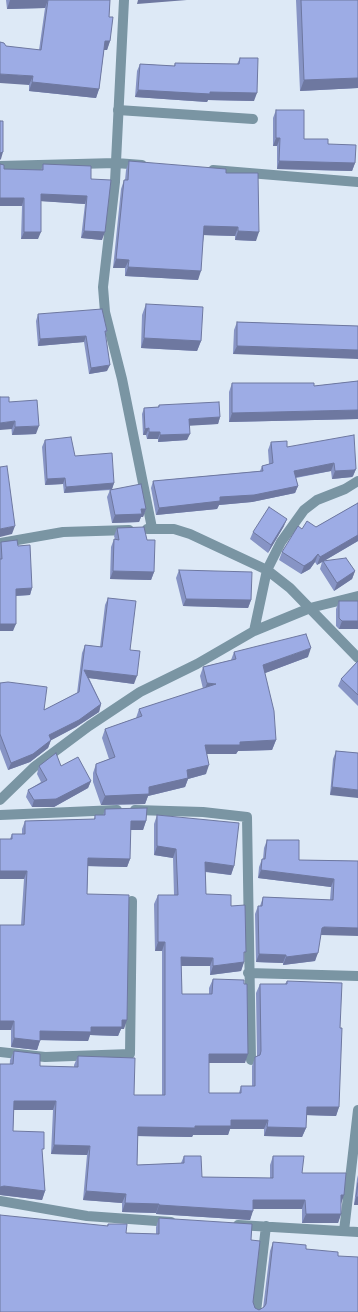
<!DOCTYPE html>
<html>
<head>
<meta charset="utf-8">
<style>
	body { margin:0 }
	canvas { display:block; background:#dde9f6 }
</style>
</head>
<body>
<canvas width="358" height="1312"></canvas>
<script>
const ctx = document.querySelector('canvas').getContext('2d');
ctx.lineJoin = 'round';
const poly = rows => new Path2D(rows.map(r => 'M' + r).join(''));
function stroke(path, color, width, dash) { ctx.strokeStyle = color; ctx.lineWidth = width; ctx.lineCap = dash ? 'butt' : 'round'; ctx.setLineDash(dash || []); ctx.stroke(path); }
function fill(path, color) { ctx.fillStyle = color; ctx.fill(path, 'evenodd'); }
stroke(poly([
	[118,110,253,119]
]), '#7a95a3', 10);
stroke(poly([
	[124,0,115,182,103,287,105,312,122,379,152,528],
	[0,166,116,163,142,165],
	[213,170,358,182],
	[147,529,174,529,190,534,267,570,290,588,358,658],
	[0,543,63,532,129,530],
	[254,631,267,570,281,542,304,510,317,500,345,489,358,481],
	[0,800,34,767,89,726,140,692,197,664,254,631,310,608,358,596],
	[135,810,203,812,247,817,251,1060],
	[0,815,117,810],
	[248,973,358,976],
	[0,1052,45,1057,130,1054,132,901],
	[0,1201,87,1216,171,1222],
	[238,1225,358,1232],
	[344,1231,358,1110],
	[256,1312,266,1226]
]), '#7a95a3', 10);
fill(poly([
	[6,0,110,0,109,17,110,41,107,50,104,50,99,89,96,98,29,91,29,85,6,46,39,50,45,8,7,9],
	[296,0,358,0,358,88,300,91],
	[240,58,254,101,208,100,207,102,135,97,137,71,140,64,174,66,175,63,237,64],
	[276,110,304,139,328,144,355,163,352,171,277,169,277,146,273,146,273,118],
	[129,161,226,173,256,241,235,240,235,236,204,235,198,280,125,276,125,268,113,268,121,189,124,180,125,180,126,170],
	[0,164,4,169,41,170,43,164,91,179,102,240,81,238,85,204,41,201,38,239,21,239,22,206,0,206],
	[146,304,201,341,197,351,141,348,142,315],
	[38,314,107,331,105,335,107,371,89,374,84,342,38,346,36,321],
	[237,322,358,326,233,354,234,330],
	[358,381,358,419,229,422,229,392,232,383,314,386],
	[9,402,36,434,12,435],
	[159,405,220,417,218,424,189,425,187,440,158,442,158,439,147,439,146,435,143,435,142,414,144,408,158,407],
	[45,440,75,456,114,483,112,489,146,509,143,517,141,517,139,522,112,523,107,497,110,490,64,493,63,484,45,485,42,447],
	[271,442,356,469,353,476,352,477,332,479,331,471,296,478,298,486,295,493,252,502,219,505,217,509,156,515,151,488,153,481,260,471,262,466,269,464,268,450],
	[358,503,358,541,324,561,355,571,352,579,334,591,320,569,322,562,317,565,315,562,310,569,301,574,279,560,282,552,302,529,316,527],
	[284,526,268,553,250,539,253,532],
	[117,528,154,572,151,580,110,579,111,547,114,539,115,539,114,536],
	[1,542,18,546,32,588,30,595,16,596,13,631,0,631,0,544],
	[179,570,251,600,248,608,183,606,176,578],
	[108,598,130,650,134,684,89,678,101,704,99,712,76,727,51,740,48,748,30,762,8,770,0,749,0,683,44,710,77,693,82,653,85,645,100,647,105,605],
	[339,601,358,601,358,637,358,629,339,629,336,626,336,609],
	[234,652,308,657,265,673,276,740,272,750,238,751,236,754,207,754,206,774,188,779,185,787,148,796,145,804,101,805,93,782,93,773,96,764,109,759,102,738,105,729,136,718,139,709,203,689,200,676,203,667,231,660],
	[358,661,358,706,338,686,341,679],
	[336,751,358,753,330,795,333,759],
	[39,766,61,766,91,781,88,788,54,807,32,807,26,797,28,790,41,782,37,774],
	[105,809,146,821,143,830,130,830,130,859,127,867,88,866,87,894,124,1029,121,1029,118,1036,90,1035,88,1041,40,1040,37,1050,11,1047,11,1030,21,925,24,879,10,839,12,834,22,834,22,829,25,821,94,819,95,815,103,815],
	[157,815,234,866,231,875,205,872,206,894,231,906,244,958,244,962,241,971,210,975,210,966,181,966,182,994,209,994,209,988,213,979,245,1063,209,1063,209,1093,239,1093,241,1086,252,1086,252,1066,255,1057,257,1056,256,993,260,984,285,984,287,981,339,1107,336,1116,306,1115,306,1128,302,1137,264,1136,264,1129,230,1129,228,1135,193,1135,192,1137,138,1136,137,1165,181,1163,184,1156,202,1177,270,1178,270,1165,273,1156,302,1173,344,1195,341,1202,341,1214,338,1223,302,1223,302,1209,253,1209,250,1220,156,1214,156,1213,122,1212,122,1203,83,1200,87,1155,51,1154,53,1110,14,1110,13,1131,42,1154,45,1191,42,1200,1,1195,10,1060,14,1051,40,1066,74,1067,74,1065,78,1056,134,1095,162,1095,162,951,155,951,154,904,158,895,174,895,173,858,154,855,154,824],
	[267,840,299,860,358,861,321,935,315,961,283,965,283,963,256,962,255,914,258,906,260,906,263,897,330,900,331,887,258,878,259,867,262,859,263,859,264,848],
	[358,1175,358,1205,354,1205,357,1179],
	[159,1218,251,1240,253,1302,255,1308,259,1310,263,1308,270,1251,273,1242,338,1256,358,1312,0,1312,107,1226,108,1224,126,1233,156,1234,156,1227]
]), '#8794c5');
fill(poly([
	[10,0,48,0,45,8,7,9],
	[138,0,187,0,137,4],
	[105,41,110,41,107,50,101,50],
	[0,74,33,76,29,85,0,83],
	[358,78,358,88,300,91,304,80],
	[32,82,99,89,96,98,29,91],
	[138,90,210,92,257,93,254,101,208,100,207,102,135,97],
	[276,138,280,138,277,146,273,146],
	[3,152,1,159,0,160,0,153],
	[279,161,355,163,352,171,277,169],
	[41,194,87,196,85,204,39,201],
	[0,198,24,198,22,206,0,206],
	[204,226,238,227,235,236,201,235],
	[84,231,105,232,102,240,81,238],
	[238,231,259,232,256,241,235,240],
	[24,232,41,232,38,239,21,239],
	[116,259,129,260,125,268,113,268],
	[128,267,201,271,198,280,125,276],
	[86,336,84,342,38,346,40,339],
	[144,338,201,341,197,351,141,348],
	[237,346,358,350,358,359,233,354],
	[110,365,107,371,89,374,91,368],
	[358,410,358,419,229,422,232,413],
	[220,417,218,424,186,426,189,419],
	[15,421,12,429,0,430,0,423],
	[39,426,36,434,12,435,15,427],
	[149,428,146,435,143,435,145,429],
	[149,432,160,432,158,439,147,439],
	[190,434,187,440,158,442,160,435],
	[334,463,331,471,292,478,294,471],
	[356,469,353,476,352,477,332,479,335,471],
	[65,478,63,484,45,485,47,479],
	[114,483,112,489,64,493,66,487],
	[298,486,295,493,252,502,219,505,217,509,156,515,159,508,220,497],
	[141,509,146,509,143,517,141,517,139,522,112,523,115,515],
	[287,519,284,526,268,553,271,545],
	[15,526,12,534,0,537,0,529],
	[358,535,358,541,317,565,320,557],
	[318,554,315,562,310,569,301,574,304,566],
	[113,571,154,572,151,580,110,579],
	[355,571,352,579,334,591,337,583],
	[32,588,30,595,13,596,16,589],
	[186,599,251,600,248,608,183,606],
	[342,621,358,621,358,629,339,629],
	[0,624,16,624,13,631,0,631],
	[311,648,308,657,260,675,263,665],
	[84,670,137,676,134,684,81,677],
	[207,683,216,684,204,692],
	[101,704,99,712,76,727,46,743,49,735],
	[51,740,48,748,30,762,8,770,11,763],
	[276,740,272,750,238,751,236,754,201,754,205,745,240,742],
	[209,765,206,774,188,779,185,787,148,796,145,804,101,805,105,796,149,787,187,770],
	[91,781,88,788,54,807,32,807,34,800],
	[332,787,358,790,358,798,330,795],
	[131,821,146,821,143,830,128,830],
	[157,846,176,849,173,858,154,855],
	[88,858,130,859,127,867,85,866],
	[205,862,234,866,231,875,201,871],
	[261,870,334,879,331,887,258,878],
	[0,871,27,871,24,879,0,879],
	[324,927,358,928,358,936,321,935,322,928],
	[158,942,165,942,162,951,155,951],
	[318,953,315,961,283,965,286,957],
	[259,954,286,955,283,963,256,962],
	[181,957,213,958,210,966,178,966],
	[244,962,241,971,210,975,213,966],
	[122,1020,127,1020,124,1029,121,1029,118,1036,90,1035,88,1041,37,1040,40,1031,91,1027],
	[0,1021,14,1021,11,1030,0,1030],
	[14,1038,40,1041,37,1050,11,1047],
	[209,1054,248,1054,245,1063,206,1063],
	[14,1101,56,1101,53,1110,11,1110],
	[307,1107,339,1107,336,1116,304,1115],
	[231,1120,268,1120,264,1129,230,1129,228,1135,193,1135,192,1137,134,1136,138,1127,195,1126],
	[267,1127,306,1128,302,1137,264,1136],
	[54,1145,90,1146,87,1155,51,1154],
	[4,1186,45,1191,42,1200,0,1195,0,1187],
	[86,1191,126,1194,122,1203,83,1200],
	[341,1195,344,1195,341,1204],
	[356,1197,358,1197,358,1205,354,1205],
	[253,1200,305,1200,302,1209,250,1209],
	[125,1203,159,1204,156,1213,122,1212],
	[159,1205,253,1211,250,1220,156,1214],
	[306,1214,341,1214,338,1223,302,1223]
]), '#6e78a0');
const building = poly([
	[48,0,110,0,109,17,113,17,110,41,105,41,99,89,32,82,33,76,0,74,0,42,4,43,6,46,41,50,48,0],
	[301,0,358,0,358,78,304,80,301,0],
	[240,58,258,58,257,93,210,92,210,94,138,90,140,64,175,66,175,63,239,64,240,58],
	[276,110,304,110,304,139,328,139,328,144,356,145,355,163,279,161,280,138,276,138,276,110],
	[0,121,3,121,3,152,0,153,0,121],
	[129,161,226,169,226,173,258,173,259,232,238,231,238,227,204,226,201,271,128,267,129,260,116,259,124,180,128,180,129,161],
	[0,164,4,165,4,169,43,170,43,164,91,166,91,179,111,180,105,232,84,231,87,196,41,194,41,232,24,232,24,198,0,198,0,164],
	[146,304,203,307,201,341,144,338,146,304],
	[102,309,107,331,105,331,110,365,91,368,86,336,40,339,38,314,102,309],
	[237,322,358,326,358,350,237,346,237,322],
	[358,381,358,410,232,413,232,383,314,383,314,386,358,381],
	[0,397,9,397,9,402,37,400,39,426,15,427,15,421,0,423,0,397],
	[219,402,220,417,189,419,190,434,160,435,160,432,149,432,149,428,145,429,144,408,159,407,159,405,219,402],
	[354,435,356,469,354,470,335,471,334,463,294,471,298,486,254,495,220,497,220,501,159,508,153,481,263,471,262,466,273,463,271,442,287,441,287,447,354,435],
	[71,437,75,456,112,453,114,483,66,487,65,478,47,479,45,440,71,437],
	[7,466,15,526,0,529,0,467,7,466],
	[141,484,146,509,141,509,142,514,115,515,110,490,141,484],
	[358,503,358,535,320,557,318,554,312,561,304,566,282,552,298,526,302,529,307,521,316,527,358,503],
	[269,507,287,519,271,545,253,532,269,507],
	[144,527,147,540,155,540,154,572,113,571,114,539,119,540,117,528,144,527],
	[17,540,18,546,30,545,32,588,16,589,16,624,0,624,0,559,2,559,1,542,17,540],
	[346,558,355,571,337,583,323,561,346,558],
	[179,570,252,572,251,600,186,599,179,570],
	[108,598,136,601,130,650,140,651,137,676,84,670,101,704,79,720,49,735,51,740,33,754,11,763,0,734,0,683,8,682,47,687,44,710,79,692,85,645,102,647,108,598],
	[339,601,358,601,358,621,342,621,339,618,339,601],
	[306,634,311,648,263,665,274,711,276,740,240,742,240,745,205,745,209,765,187,770,188,778,149,787,149,794,105,796,96,773,96,764,115,757,105,729,142,716,139,709,216,684,207,683,203,667,236,659,234,652,306,634],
	[358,661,358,695,341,679,358,661],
	[336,751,358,753,358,790,332,787,336,751],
	[56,753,61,766,78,757,91,781,56,799,34,800,28,790,47,780,39,766,56,753],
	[147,808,146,821,131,821,130,859,88,858,87,894,129,895,127,1020,122,1020,122,1027,91,1027,91,1032,40,1031,40,1041,14,1038,14,1021,0,1021,0,925,24,925,27,871,0,871,0,839,12,839,12,834,25,834,25,821,95,819,95,815,105,815,105,809,147,808],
	[157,815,239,823,234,866,205,862,206,894,231,895,231,906,245,905,246,952,244,952,244,962,213,966,213,958,181,957,182,994,212,994,213,979,244,980,244,984,247,984,248,1054,209,1054,209,1093,241,1093,241,1086,255,1086,255,1057,260,1055,261,1051,260,984,287,984,287,981,342,983,340,1028,342,1028,339,1107,307,1107,306,1128,267,1127,268,1120,231,1120,231,1126,195,1126,195,1128,138,1127,137,1165,184,1163,184,1156,201,1156,202,1177,273,1178,273,1156,304,1156,302,1173,346,1173,344,1195,341,1195,341,1214,306,1214,305,1200,253,1200,253,1211,159,1205,159,1204,125,1203,126,1194,86,1191,90,1146,54,1145,56,1101,14,1101,13,1131,44,1132,44,1149,42,1149,45,1191,4,1186,0,1187,0,1064,13,1064,14,1051,40,1054,40,1066,78,1067,78,1056,135,1058,134,1095,165,1095,165,942,158,942,158,895,178,895,176,849,157,846,157,815],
	[267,840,299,840,299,860,358,861,358,928,324,927,322,928,318,953,286,957,286,955,259,954,258,906,262,906,263,897,333,900,334,879,261,870,262,859,265,859,267,840],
	[358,1183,358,1197,356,1197,358,1183],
	[0,1215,108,1226,108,1224,127,1224,126,1233,159,1234,159,1218,252,1224,251,1240,260,1241,253,1302,255,1308,259,1310,264,1307,266,1304,273,1242,306,1245,306,1249,338,1252,338,1256,358,1257,358,1312,0,1312,0,1215]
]);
fill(building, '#9dace5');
stroke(building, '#6e78a0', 1);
</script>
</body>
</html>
